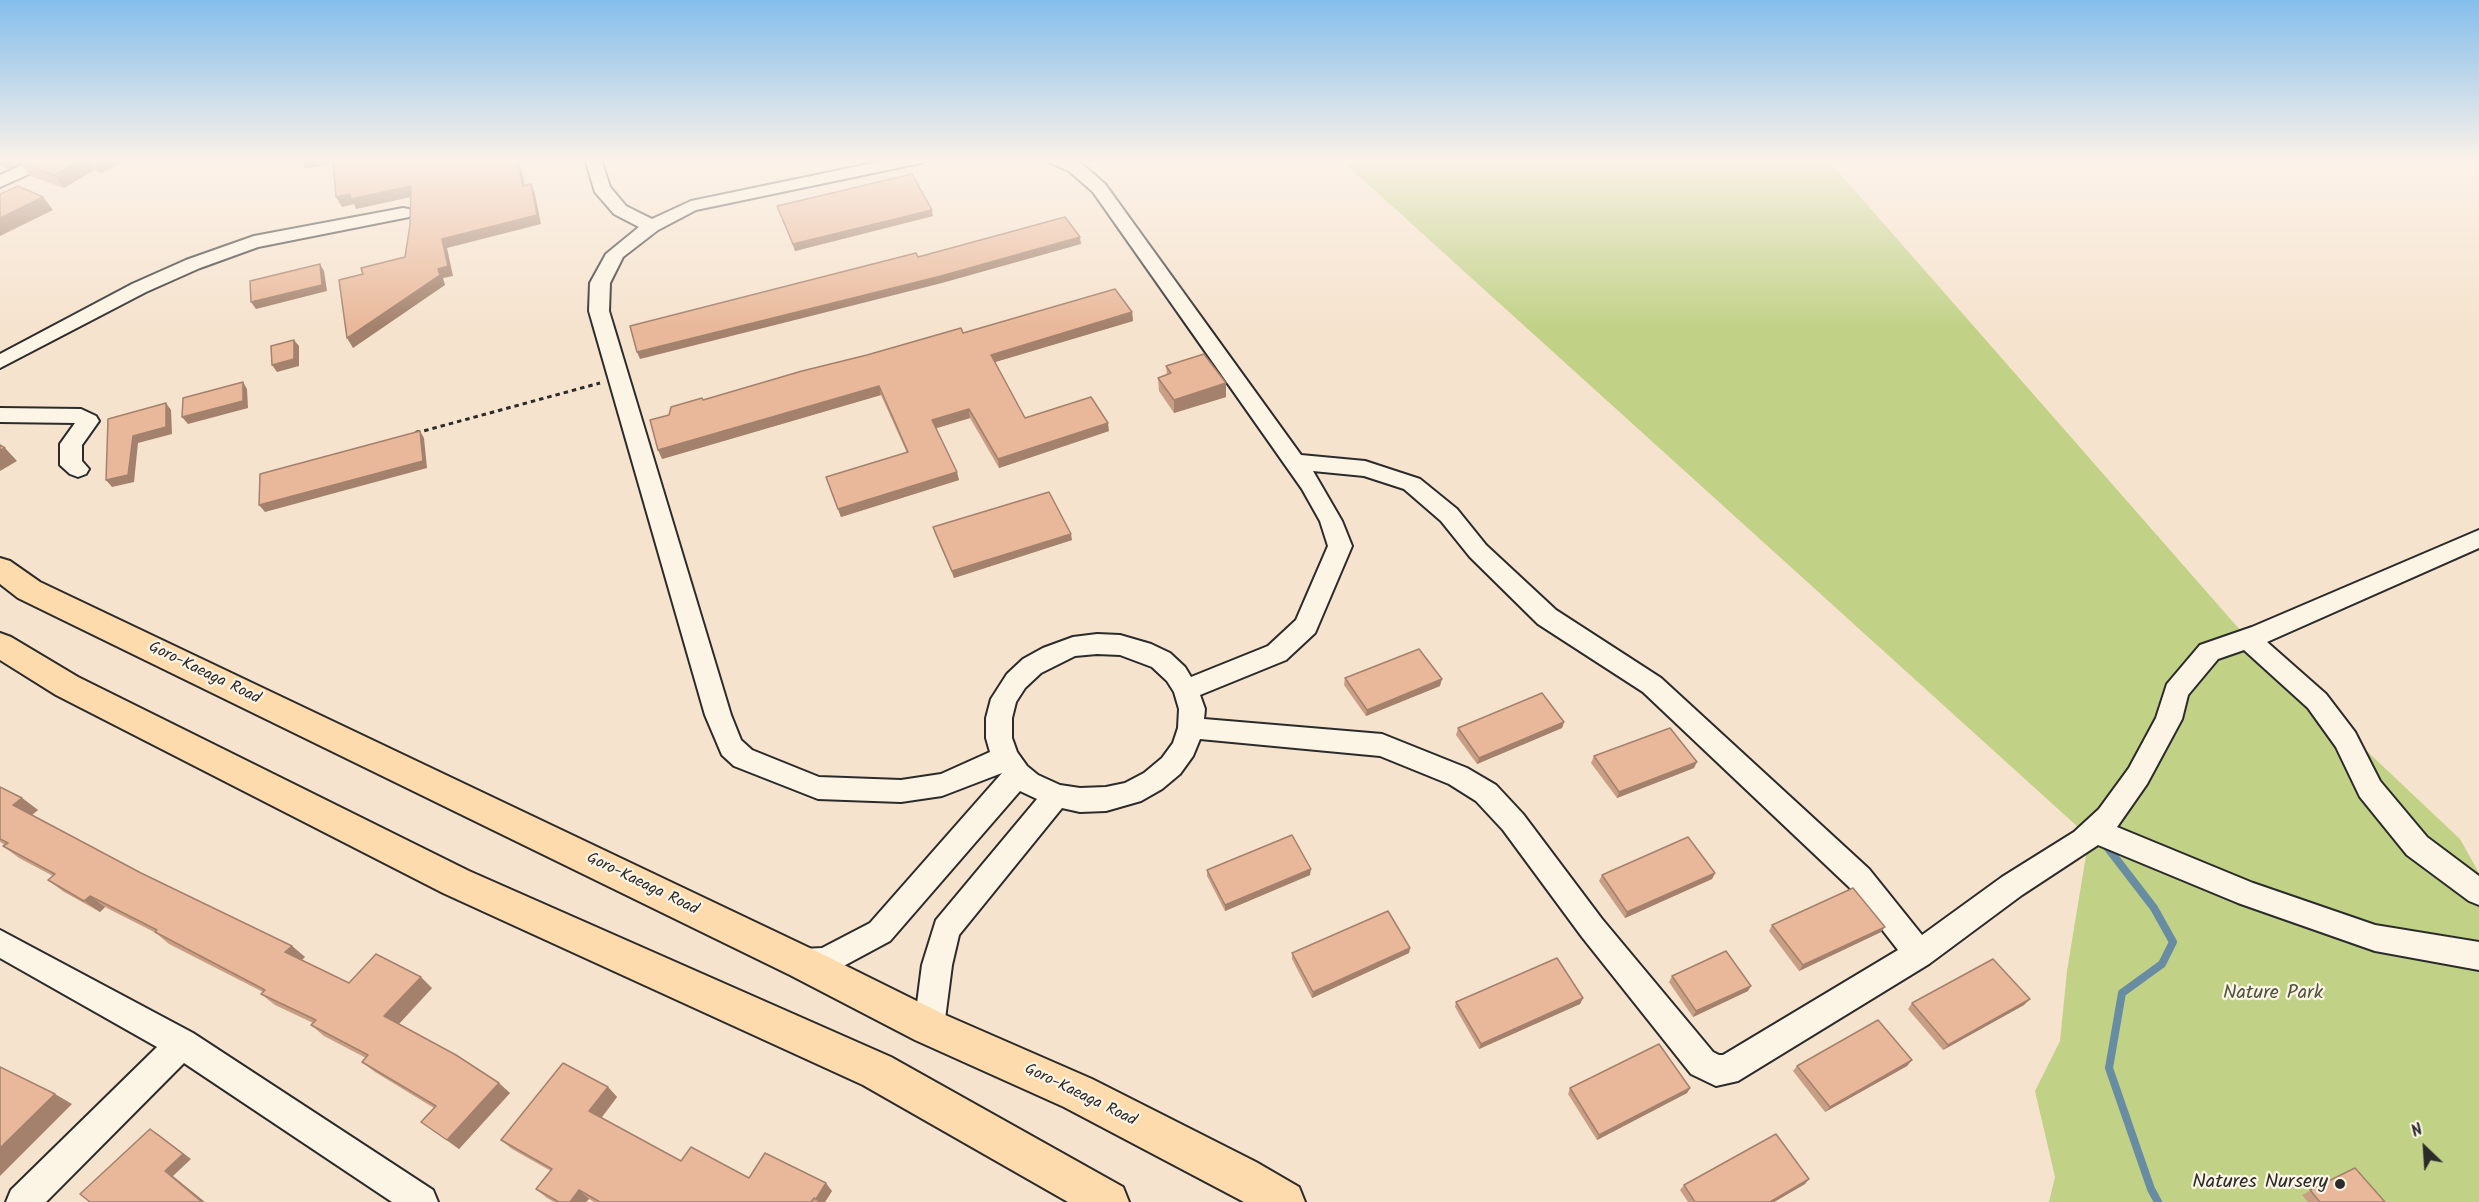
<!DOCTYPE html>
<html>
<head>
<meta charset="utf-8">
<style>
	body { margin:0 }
	#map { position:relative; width:2479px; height:1202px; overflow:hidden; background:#f6e3ce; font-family:Kalam,sans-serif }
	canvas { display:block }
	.north { position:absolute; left:2395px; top:1118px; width:60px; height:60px; -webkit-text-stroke:4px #fcf5e5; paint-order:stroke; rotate:335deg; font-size:16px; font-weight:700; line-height:24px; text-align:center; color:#2b2b2b }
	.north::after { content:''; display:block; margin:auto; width:21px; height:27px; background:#2b2b2b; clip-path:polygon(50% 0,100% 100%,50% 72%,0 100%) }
</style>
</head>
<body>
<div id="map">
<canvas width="2479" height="1202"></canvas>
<div class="north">N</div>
</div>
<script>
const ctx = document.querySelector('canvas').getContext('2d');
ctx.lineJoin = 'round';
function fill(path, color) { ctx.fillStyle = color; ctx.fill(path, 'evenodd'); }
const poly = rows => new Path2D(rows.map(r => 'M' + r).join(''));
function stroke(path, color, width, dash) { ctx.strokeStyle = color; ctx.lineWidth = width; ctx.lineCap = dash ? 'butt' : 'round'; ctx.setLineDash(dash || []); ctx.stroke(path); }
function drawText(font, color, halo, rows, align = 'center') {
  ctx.font = font + ' Kalam,sans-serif'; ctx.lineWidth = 4.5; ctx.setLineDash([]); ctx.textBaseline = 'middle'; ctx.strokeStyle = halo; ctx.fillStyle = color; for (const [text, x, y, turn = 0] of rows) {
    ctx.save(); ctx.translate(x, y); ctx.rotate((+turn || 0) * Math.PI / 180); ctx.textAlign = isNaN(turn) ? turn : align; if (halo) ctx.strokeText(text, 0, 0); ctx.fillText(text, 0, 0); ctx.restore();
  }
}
fill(poly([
	[1340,159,1827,159,2248,639,2460,839,2479,873,2479,1202,2049,1202,2055,1177,2035,1091,2060,1041,2067,971,2089,837]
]), '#c1d287');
stroke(poly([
	[2104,843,2154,908,2173,942,2162,964,2122,993,2109,1068,2151,1189,2158,1202]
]), '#688ca2', 8);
const minor = poly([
	[35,159,57,159,54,163,0,187,0,175,35,159],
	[585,159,601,159,610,187,626,206,652,219,691,201,893,159,925,159,922,163,916,164,696,210,658,230,623,257,610,283,609,311,731,715,741,740,752,750,819,777,901,780,941,774,990,752,986,738,986,718,991,699,1007,674,1023,659,1043,648,1073,637,1097,634,1120,635,1151,644,1170,653,1185,667,1191,677,1268,646,1296,620,1328,546,1320,521,1302,489,1093,192,1069,171,1050,163,1047,159,1070,159,1081,163,1105,184,1301,455,1365,461,1420,479,1457,509,1486,545,1556,610,1661,678,1869,869,1922,935,2002,877,2074,832,2099,809,2129,768,2156,718,2167,684,2200,645,2252,627,2479,530,2479,548,2267,642,2326,694,2355,732,2380,781,2427,837,2479,876,2479,905,2469,901,2407,855,2360,797,2336,747,2308,708,2244,650,2218,659,2188,695,2182,719,2147,784,2117,827,2253,883,2375,925,2479,942,2479,970,2375,951,2238,903,2098,845,2022,895,1929,964,1738,1081,1716,1086,1691,1074,1582,937,1503,830,1476,801,1449,784,1380,756,1200,739,1193,756,1180,774,1162,789,1141,801,1106,811,1080,812,1062,808,959,935,952,965,944,1027,940,1037,929,1042,918,1037,914,1027,922,965,936,920,1037,799,1020,791,890,941,825,976,803,977,793,973,788,963,793,953,803,949,822,948,870,923,1002,773,942,796,901,802,818,799,734,766,722,755,705,715,589,311,590,283,606,254,639,227,614,214,595,192,585,159],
	[1313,471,1364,476,1404,489,1441,521,1470,557,1538,624,1643,692,1849,887,1898,950,1723,1055,1719,1055,1713,1052,1602,919,1523,814,1496,785,1467,768,1382,734,1204,719,1205,709,1200,695,1286,660,1315,633,1318,626,1352,546,1342,521,1313,471],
	[1097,654,1120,655,1152,667,1167,681,1174,692,1179,709,1178,728,1173,743,1162,758,1144,773,1125,783,1106,787,1080,788,1060,785,1038,775,1027,766,1017,752,1012,738,1012,718,1016,702,1025,688,1041,673,1075,656,1097,654],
	[403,208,409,209,412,213,409,217,258,247,200,268,146,292,0,368,0,354,132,284,186,260,254,236,403,208],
	[0,408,81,409,96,416,99,421,82,445,82,461,89,469,86,474,78,477,70,474,60,465,60,444,75,423,0,422,0,408],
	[0,930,193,1033,433,1190,438,1202,392,1202,184,1063,46,1202,6,1202,11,1190,157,1047,0,958,0,930]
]);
const major = poly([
	[0,558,10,561,40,582,816,951,943,1014,1092,1079,1256,1162,1299,1187,1305,1202,1244,1202,1064,1107,915,1040,790,975,18,598,0,584,0,558],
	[0,633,11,637,78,677,469,871,891,1057,1123,1187,1129,1202,1068,1202,863,1085,443,893,56,695,0,660,0,633]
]);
stroke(minor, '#2b2b2b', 4);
stroke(major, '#2b2b2b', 4);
stroke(poly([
	[416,433,600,383]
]), '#2b2b2b', 3, [4.5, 4]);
stroke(poly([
	[416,433,419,432]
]), '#2b2b2b', 4, [6, 4.5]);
fill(minor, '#fcf5e5');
fill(major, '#fedbac');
fill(poly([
	[0,159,129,159,101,173,94,170,64,188,30,176,20,163,8,169,0,166],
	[777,206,933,216,795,251],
	[1132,312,1133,321,995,362,1025,418,1109,431,999,468,970,418,935,428,959,480,841,517,826,477,907,453,881,395,662,459,669,415,703,400,963,333],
	[1166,366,1226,383,1226,397,1174,413,1159,391,1158,378,1167,375],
	[933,527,1072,540,954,578,935,534],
	[1345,678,1440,686,1366,716,1344,685],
	[1564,722,1562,728,1477,764,1456,735,1458,728],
	[1594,756,1694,768,1617,798,1591,763],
	[0,787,22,798,38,810,32,815,141,873,292,946,305,957,302,960,349,983,432,988,399,1024,510,1093,459,1149,421,1122,434,1108,375,1072,362,1062,366,1058,324,1036,311,1025,313,1023,275,1005,261,994,263,992,169,944,156,933,105,907,100,912,64,892,48,880,53,876,19,858,3,846,5,845,0,842],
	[1207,870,1310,875,1225,911,1207,876],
	[1715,873,1712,879,1625,918,1599,881,1602,875],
	[1772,925,1881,932,1799,971,1769,931],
	[1410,948,1409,953,1312,998,1292,959,1292,953],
	[1672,976,1748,991,1693,1017,1669,982],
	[1583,998,1580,1004,1479,1049,1455,1007,1456,1002],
	[1912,1003,2024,1005,1943,1050,1908,1009],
	[1912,1060,1907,1066,1825,1112,1793,1071,1797,1066],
	[608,1087,617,1097,601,1118,681,1161,749,1178,832,1191,825,1202,594,1202,589,1199,586,1202,554,1202,547,1198,536,1189,551,1171,512,1149,501,1140],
	[1570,1088,1690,1088,1687,1093,1597,1140,1568,1094],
	[2355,1168,2385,1202,2308,1202,2302,1195],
	[1805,1184,1774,1202,1688,1202,1680,1190,1684,1185]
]), '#c89e84');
fill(poly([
	[0,159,30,159,8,169],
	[83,159,86,159,94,170,64,188,54,175],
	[95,159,129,159,101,173,92,160],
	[300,159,336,159,338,163,306,169],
	[517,159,519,159,527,195,523,186],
	[531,184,535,194,541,224,447,248,453,276,443,278,445,285,353,348,347,338,438,269,442,239],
	[411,186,416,196,356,209,354,204,342,207,336,197,350,194],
	[43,197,53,210,0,236,0,218],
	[932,210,933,216,795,251,793,244],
	[1080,237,1081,244,942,283,640,359,637,352],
	[320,264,324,271,327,291,256,309,251,302],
	[1132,312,1133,321,992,363,991,355],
	[294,340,299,346,299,366,277,372,272,365],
	[243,382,247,389,248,408,188,424,182,417],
	[1226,383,1226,397,1174,413,1174,400],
	[879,386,881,395,662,459,658,450],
	[166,403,171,410,172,434,138,443,134,482,112,487,106,480,133,436],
	[969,409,970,418,934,429,932,420],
	[1108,423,1109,431,999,468,998,459],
	[420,431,424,438,427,468,265,512,259,505],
	[5,448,17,461,0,471,0,450],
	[957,472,959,480,841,517,838,509],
	[1071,534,1072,540,954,578,952,571],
	[1442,679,1440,686,1366,716,1367,710],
	[1564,722,1562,728,1477,764,1479,758],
	[1697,762,1694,768,1617,798,1619,792],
	[22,798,38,810,28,818,13,805],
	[1311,869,1310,875,1225,911,1225,905],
	[1715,873,1712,879,1625,918,1627,912],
	[90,896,105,907,100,912,84,901],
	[1885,927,1881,932,1799,971,1803,965],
	[292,946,305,957,298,963,285,952],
	[1410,948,1409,953,1312,998,1313,992],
	[421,977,432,988,396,1027,384,1016],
	[1751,986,1748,991,1693,1017,1696,1011],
	[1583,998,1580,1004,1479,1049,1481,1044],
	[2030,999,2024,1005,1943,1050,1948,1045],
	[1912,1060,1907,1066,1825,1112,1830,1107],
	[499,1083,510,1093,459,1149,447,1140],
	[608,1087,617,1097,599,1121,589,1111],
	[1690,1088,1687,1093,1597,1140,1599,1135],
	[55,1094,72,1104,0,1176,0,1148],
	[150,1129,158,1134,191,1159,173,1176,205,1202,202,1202,165,1171],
	[1809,1179,1805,1184,1774,1202,1770,1202],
	[826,1183,832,1191,825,1202,818,1202,816,1199],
	[579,1190,589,1199,586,1202,570,1202]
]), '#a3816c');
const building = poly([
	[30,159,83,159,54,175,20,163,30,159],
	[333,159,418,159,419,161,430,159,517,159,523,186,531,184,537,215,442,239,448,266,438,269,440,275,347,338,339,280,363,274,361,268,405,257,410,225,411,186,351,199,350,194,336,197,333,159],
	[912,174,932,210,793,244,777,206,912,174],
	[18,186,43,197,0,218,0,194,18,186],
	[1065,217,1080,237,941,276,637,352,630,326,916,253,918,257,1065,217],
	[320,264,322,285,251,302,250,281,320,264],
	[1115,289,1132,312,991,355,1025,418,1091,397,1108,423,998,459,969,409,932,420,957,472,838,509,826,477,908,452,879,386,658,450,650,420,669,415,671,407,702,398,703,400,802,371,867,355,961,328,963,333,1115,289],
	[294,340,294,359,272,365,271,346,294,340],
	[1204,354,1226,383,1174,400,1158,378,1171,373,1166,366,1204,354],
	[243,382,243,401,182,417,183,398,243,382],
	[166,403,166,427,133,436,128,475,106,480,108,419,166,403],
	[420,431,423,461,259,505,260,474,420,431],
	[0,445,5,448,0,450,0,445],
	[1049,492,1071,534,952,571,933,527,1049,492],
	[1419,649,1442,679,1367,710,1345,678,1419,649],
	[1542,693,1564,722,1479,758,1458,728,1542,693],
	[1670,728,1697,762,1619,792,1594,756,1670,728],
	[0,787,22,798,13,805,141,873,292,946,285,952,349,983,376,954,421,977,384,1016,456,1055,499,1083,447,1140,421,1122,436,1106,362,1062,368,1055,311,1025,316,1020,261,994,265,990,155,932,157,930,90,896,84,901,48,880,55,874,3,846,8,843,0,839,0,787],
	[1292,835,1311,869,1225,905,1207,870,1292,835],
	[1688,837,1715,873,1627,912,1602,875,1688,837],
	[1853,888,1885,927,1803,965,1772,925,1853,888],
	[1388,911,1410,948,1313,992,1292,953,1388,911],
	[1726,951,1751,986,1696,1011,1672,976,1726,951],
	[1557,958,1583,998,1481,1044,1456,1002,1557,958],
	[1993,959,2030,999,1948,1045,1912,1003,1993,959],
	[1878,1020,1912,1060,1830,1107,1797,1066,1878,1020],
	[1659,1044,1690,1088,1599,1135,1570,1088,1659,1044],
	[563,1063,608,1087,589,1111,681,1161,691,1147,749,1178,765,1153,826,1183,816,1199,814,1198,811,1202,600,1202,579,1190,570,1202,559,1202,536,1189,552,1169,501,1140,563,1063],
	[0,1067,55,1094,0,1148,0,1067],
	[150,1129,183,1154,165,1171,202,1202,90,1202,80,1194,150,1129],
	[1776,1134,1809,1179,1770,1202,1695,1202,1684,1185,1776,1134],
	[2355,1168,2385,1202,2320,1202,2310,1190,2355,1168]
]);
fill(building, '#e9b89a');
stroke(building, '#a3816c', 1.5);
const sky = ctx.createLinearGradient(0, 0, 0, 327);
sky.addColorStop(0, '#85beec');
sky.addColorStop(0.49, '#fbf2e9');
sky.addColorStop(1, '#fbf2e900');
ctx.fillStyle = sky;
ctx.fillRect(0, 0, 2479, 327);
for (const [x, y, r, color] of [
	[2340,1184,6,"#2b2b2b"]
]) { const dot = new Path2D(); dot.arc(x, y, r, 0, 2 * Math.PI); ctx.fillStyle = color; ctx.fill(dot); stroke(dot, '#fcf5e5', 2); }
drawText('16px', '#2b2b2b', '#fcf5e5', [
	["Goro-Kaeaga Road",204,674,26],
	["Goro-Kaeaga Road",642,885,26],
	["Goro-Kaeaga Road",1080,1096,26]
]);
drawText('20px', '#505542', '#fcf5e5', [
	["Nature Park",2273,995]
]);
drawText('20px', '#2b2b2b', '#fcf5e5', [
	["Natures Nursery",2328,1184]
], 'right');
</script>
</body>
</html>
